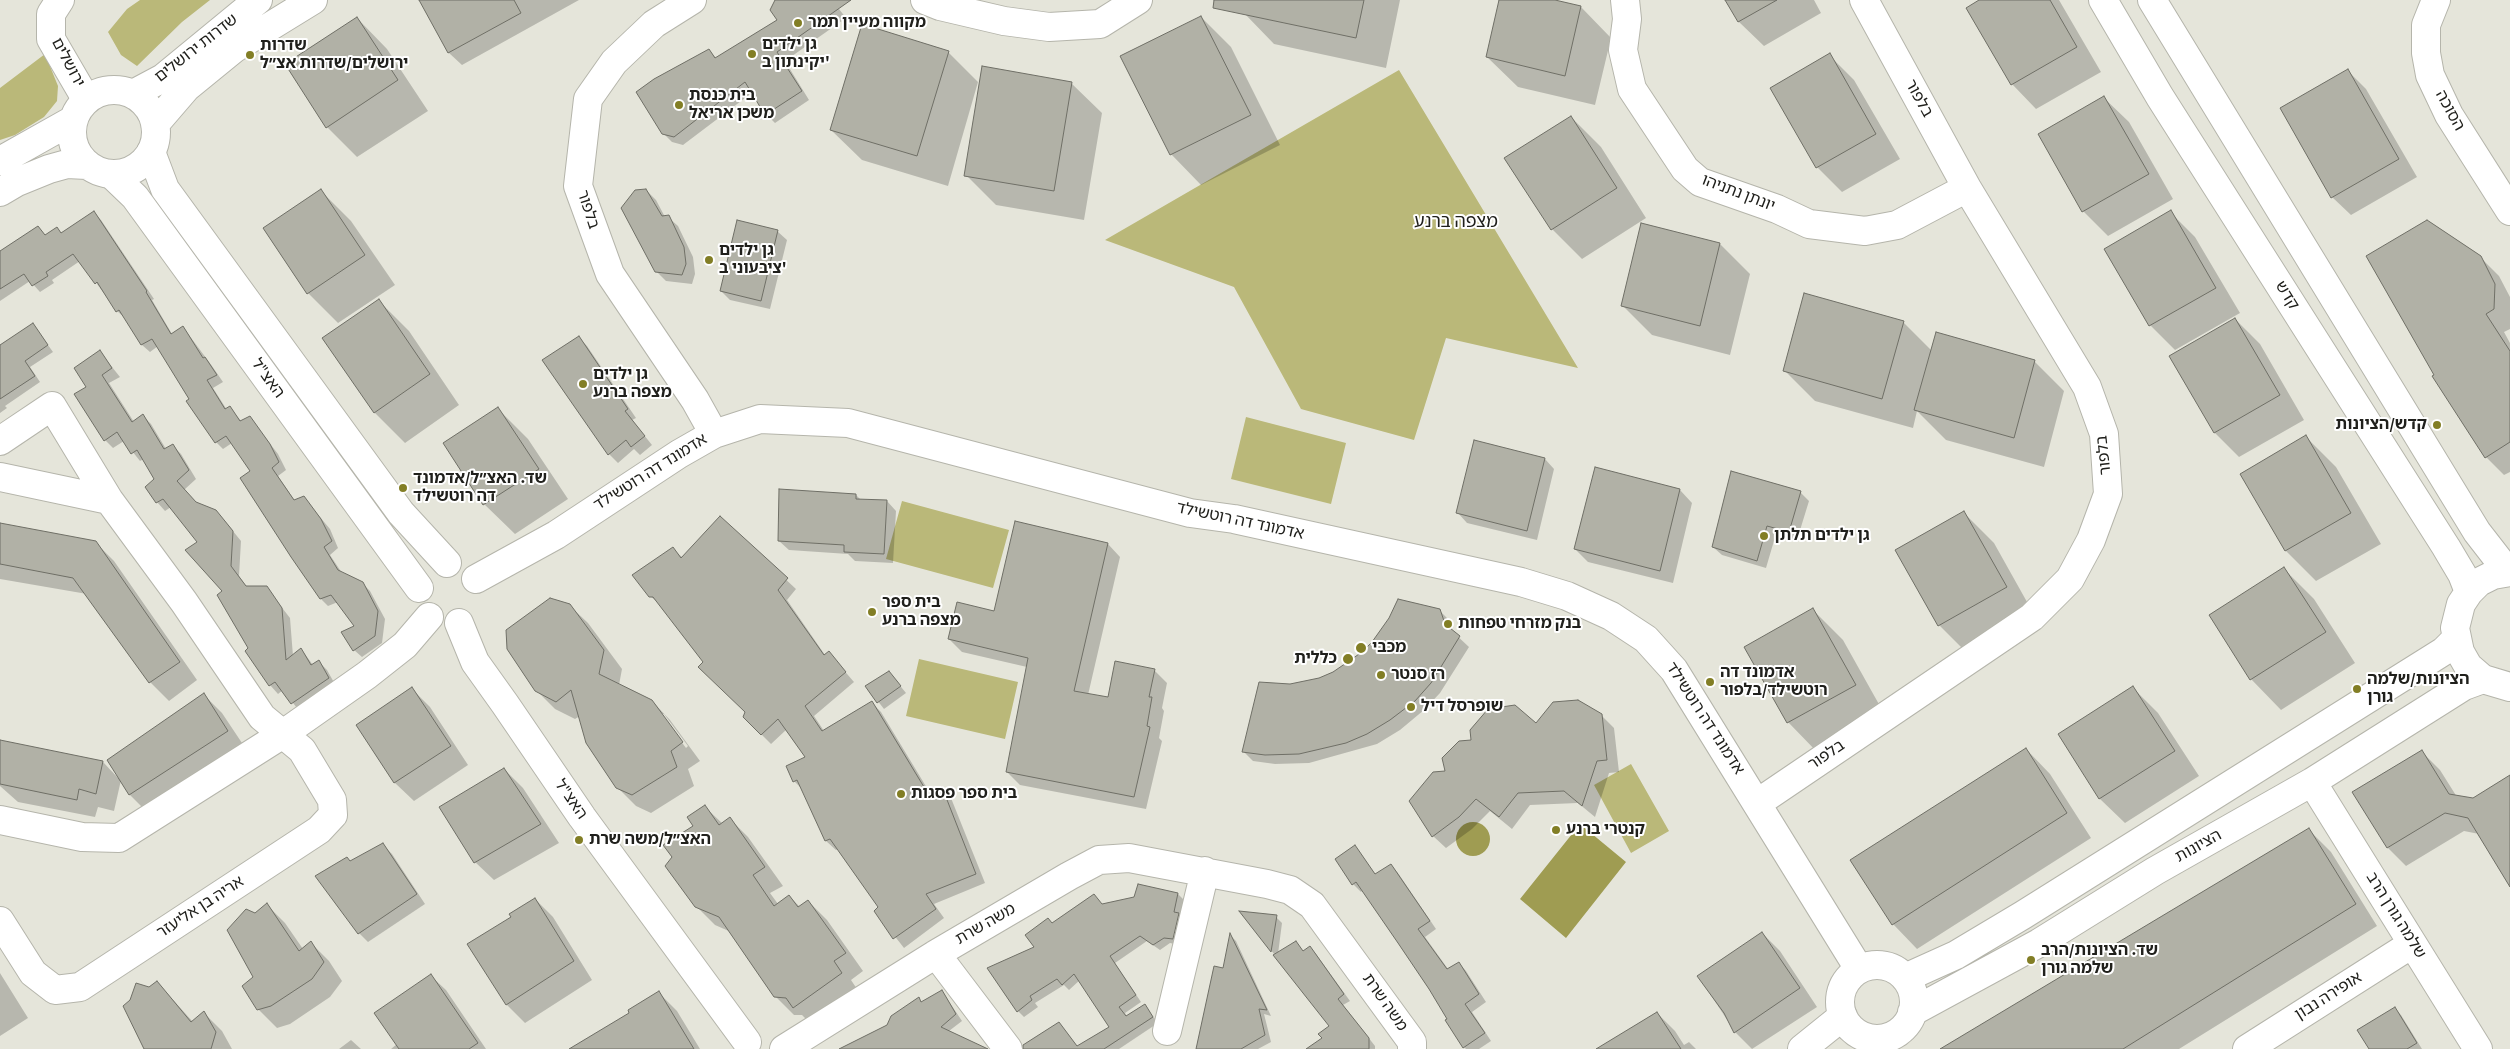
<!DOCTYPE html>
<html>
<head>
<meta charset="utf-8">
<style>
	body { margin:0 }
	canvas { display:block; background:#e5e5da }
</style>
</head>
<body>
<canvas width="2510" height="1049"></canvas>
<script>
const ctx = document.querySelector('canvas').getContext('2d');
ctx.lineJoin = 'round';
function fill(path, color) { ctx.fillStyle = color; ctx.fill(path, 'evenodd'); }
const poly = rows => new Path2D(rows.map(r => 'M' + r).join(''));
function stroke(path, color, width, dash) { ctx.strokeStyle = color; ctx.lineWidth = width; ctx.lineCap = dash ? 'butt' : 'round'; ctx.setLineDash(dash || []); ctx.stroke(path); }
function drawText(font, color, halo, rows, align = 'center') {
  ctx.font = font + ' "Source Sans 3","Noto Sans Hebrew",sans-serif'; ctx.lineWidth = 4; ctx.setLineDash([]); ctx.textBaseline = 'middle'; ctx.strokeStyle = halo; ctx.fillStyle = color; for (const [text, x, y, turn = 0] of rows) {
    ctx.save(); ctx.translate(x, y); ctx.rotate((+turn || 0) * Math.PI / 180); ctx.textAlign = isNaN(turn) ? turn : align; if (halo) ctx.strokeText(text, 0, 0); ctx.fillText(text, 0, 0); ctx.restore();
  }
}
fill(poly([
	[140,0,210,0,182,22,137,66,121,55,108,32,127,9],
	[45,54,58,86,57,101,44,117,15,135,0,140,0,88],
	[1399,70,1578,368,1446,338,1414,440,1301,409,1234,287,1105,240],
	[1246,417,1346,443,1331,504,1231,479],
	[902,501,1009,530,993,588,886,559],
	[919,659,1018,682,1005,739,906,716],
	[1631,764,1669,831,1631,853,1594,785]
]), '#bab879');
fill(poly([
	'1456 839a17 17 0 1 1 34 0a17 17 0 1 1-34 0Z',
	[1580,824,1626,862,1566,938,1520,899]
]), '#9f9c52');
fill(poly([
	[420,0,579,0,462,65,449,53],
	[776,0,832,0,846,18,785,61,809,100,775,123,766,114,753,92,683,145,672,142,663,133,709,50,717,59,779,20],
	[1246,0,1400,0,1386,68,1274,44,1244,13],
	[1500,0,1549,0,1581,7,1611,38,1595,105,1518,87,1487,57],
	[1727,0,1814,0,1821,13,1764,46,1739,22],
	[1982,0,2059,0,2101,72,2036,109,2012,84],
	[1201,17,1231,47,1280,145,1201,185,1171,154],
	[357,18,387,49,428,111,357,157,327,127],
	[948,52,978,82,948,186,862,160,831,130],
	[1829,55,1854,80,1900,159,1842,192,1817,167],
	[2348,71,2366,89,2417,177,2351,215,2332,197],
	[1071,83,1102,113,1084,220,996,205,966,175],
	[2104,98,2129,122,2173,199,2108,236,2083,211],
	[1571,117,1601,147,1646,218,1582,259,1552,229],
	[646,190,656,200,665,217,668,217,678,226,693,257,695,274,692,284,666,281,656,271],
	[321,191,351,221,395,285,338,323,308,293],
	[2170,212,2195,237,2240,313,2175,350,2150,325],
	[94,213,101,220,154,299,152,300,172,334,183,327,212,366,223,382,213,388,227,410,230,408,242,422,250,418,278,454,286,470,278,476,295,501,304,498,330,529,338,548,330,555,342,573,362,583,370,591,385,619,382,643,362,657,354,650,355,626,338,602,328,606,321,599,252,472,232,443,223,449,216,442,158,346,150,352,142,345,125,318,117,311,80,261,52,280,54,283,40,292,30,281,0,301,0,253,38,227,46,236,57,229,62,234],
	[1642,224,1720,244,1750,274,1730,355,1652,335,1622,305],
	[777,231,787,240,770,309,730,300,721,291],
	[2480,257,2499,276,2510,297,2510,329,2504,332,2510,343,2510,472,2504,475,2486,457],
	[379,301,409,331,459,405,405,443,375,413,324,339],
	[2235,319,2260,344,2304,420,2239,457,2215,433,2170,356],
	[1903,322,1932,351,2034,361,2064,391,2044,467,1946,440,1917,411,1913,428,1815,401,1785,371],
	[33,324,53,352,30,367,40,382,5,406,7,408,0,413,0,347],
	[579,338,587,346,636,418,632,420,652,445,640,455,634,449,618,463,609,454,544,360],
	[100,352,120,377,109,383,134,422,143,416,151,424,166,449,172,445,181,454,196,479,184,490,196,503,224,520,241,541,239,576,247,587,266,587,290,618,293,656,301,649,313,665,319,662,327,670,336,686,300,712,283,690,278,694,270,685,199,542,171,507,165,511,157,502,156,479,144,459,140,461,124,441,113,448,105,440,88,387],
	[498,409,528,439,568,499,515,534,484,504,445,444],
	[2306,437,2336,467,2381,544,2316,581,2286,551,2241,474],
	[1475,442,1545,459,1554,469,1537,540,1467,523,1458,513],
	[1680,490,1692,503,1673,583,1588,562,1575,549],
	[1800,492,1809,501,1797,540,1776,534,1766,568,1722,555,1713,547],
	[856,495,861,500,887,501,896,511,893,563,855,561,848,554,789,550,779,541],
	[1964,513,1994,543,2036,618,1969,655,1939,625],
	[720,518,796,589,787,600,825,655,829,653,854,682,814,716,824,731,872,703,881,712,930,793,942,788,951,798,985,883,934,904,944,918,904,948,875,911,880,907,838,849,836,850,826,841,804,791,794,781,806,758,786,730,771,744,744,717,746,712,662,606,650,596,673,549,683,558],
	[0,524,95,542,114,561,197,680,169,701,150,682,87,594,0,579],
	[1108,544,1120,557,1088,695,1109,699,1154,670,1167,683,1162,708,1164,711,1159,738,1162,741,1146,809,1020,785,1007,772,1027,667,962,652,949,639],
	[2284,569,2314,599,2355,663,2281,710,2251,679,2210,616],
	[569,605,588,623,622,669,619,685,652,701,670,720,700,761,688,769,694,786,651,813,636,806,617,787,580,716,575,719,555,709,536,690],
	[661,714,664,714,688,746,686,748],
	[1439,610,1449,620,1453,632,1469,647,1440,693,1424,710,1400,730,1377,744,1309,763,1275,764,1253,761,1243,751,1291,686,1319,679,1334,673],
	[1813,610,1843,640,1885,715,1818,753,1788,722],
	[889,672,906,693,884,709,866,686],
	[2133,688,2158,713,2199,776,2125,823,2100,799,2060,735],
	[412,689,430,707,468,765,414,801,395,783,358,725],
	[204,695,222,713,246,749,148,813,130,795,121,780,114,811,98,807,95,817,18,802,0,786,0,741,103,762,119,779],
	[1601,715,1614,728,1619,772,1609,773,1595,817,1578,803,1530,805,1512,829,1490,811,1472,829,1446,848,1433,836,1446,772,1472,742,1536,725],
	[2026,749,2050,774,2091,838,1917,949,1893,924],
	[2422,752,2440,770,2457,797,2473,799,2510,776,2510,881,2479,834,2464,831,2406,866,2388,848],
	[504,769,523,788,559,843,494,880,475,862],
	[705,807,723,824,730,819,748,837,783,886,770,893,778,904,789,896,800,907,808,901,827,920,863,971,851,980,859,992,812,1025,802,1015,794,1015,775,996,731,932,715,925,696,906,695,826],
	[2309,830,2331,852,2377,926,2179,1049,1962,1049],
	[382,844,392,854,425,904,368,942,359,933,350,862],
	[1355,847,1376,875,1391,865,1398,873,1436,929,1425,937,1448,969,1459,963,1466,971,1486,1002,1472,1012,1491,1041,1479,1049,1466,1049,1464,1047,1430,988,1363,890,1361,892,1353,884,1337,859],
	[1139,886,1178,894,1184,900,1179,945,1170,943,1160,950,1147,941,1115,963,1141,1002,1125,1013,1127,1017,1145,1006,1158,1023,1119,1049,1039,1049,1059,1024,1078,1047,1111,1027,1080,980,1069,990,1064,985,1035,1003,1038,1007,1024,1017,1018,1011,1036,948,1053,924,1094,895,1103,906,1135,898],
	[535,899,553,917,592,980,525,1023,507,1005,469,945,513,918],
	[267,905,285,923,303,949,311,943,329,961,342,981,330,997,290,1024,277,1028,258,1009,255,977,256,914],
	[1242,913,1276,917,1282,923,1278,954,1296,943,1304,952,1310,948,1316,954,1350,1001,1343,1005,1375,1046,1375,1049,1308,1049,1324,1039,1331,1027],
	[1762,933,1780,951,1817,1007,1752,1049,1735,1032,1699,977],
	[1231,936,1236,941,1271,1016,1264,1014,1271,1042,1258,1049,1197,1049,1224,970],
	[0,973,28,1018,0,1036],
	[431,976,446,990,486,1049,391,1049,397,1044],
	[157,982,193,1022,204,1013,222,1031,232,1049,145,1049,149,988],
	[942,991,962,1021,949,1031,976,1044,982,1049,842,1049,888,1026,919,999,923,1003],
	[659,993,677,1011,700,1049,588,1049],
	[2395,1009,2401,1015,2422,1049,2370,1049],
	[1657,1013,1675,1031,1684,1045,1689,1042,1696,1049,1598,1049],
	[351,1040,361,1049,339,1049]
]), '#0003');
const building = poly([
	[419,0,514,0,521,13,448,53,419,0],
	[775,0,851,0,777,52,802,91,765,115,745,82,674,137,662,134,636,92,654,79,709,49,715,58,777,20,770,10,775,0],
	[1214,0,1364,0,1356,38,1213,8,1214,0],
	[1499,0,1555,0,1581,6,1565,76,1486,57,1499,0],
	[1725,0,1777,0,1738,22,1725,0],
	[1979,0,2050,0,2077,47,2011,85,1966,8,1979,0],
	[1201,16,1251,115,1170,155,1120,56,1201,16],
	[357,17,398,80,326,128,285,64,357,17],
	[862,24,949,51,917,156,830,130,862,24],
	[1830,53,1876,134,1816,168,1770,88,1830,53],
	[982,66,1072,82,1054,191,964,176,982,66],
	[2348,69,2399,159,2331,198,2280,108,2348,69],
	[2104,96,2149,174,2082,212,2038,134,2104,96],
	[1571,116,1617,188,1551,230,1504,158,1571,116],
	[321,189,365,255,307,294,263,228,321,189],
	[646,189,662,216,669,215,684,247,686,264,682,275,655,272,621,208,635,190,646,189],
	[2171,210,2216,288,2149,326,2104,249,2171,210],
	[94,211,147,291,146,292,171,334,183,326,203,358,205,357,217,375,207,380,225,409,230,406,240,421,250,416,270,444,279,462,272,468,294,500,304,496,321,519,332,541,324,547,338,570,363,582,378,611,375,636,353,651,341,632,354,626,331,595,320,599,291,557,240,478,250,471,226,436,215,443,186,401,189,399,152,339,141,345,119,310,116,312,97,282,95,284,73,254,46,272,48,276,32,286,24,274,0,289,0,251,38,226,45,235,57,227,61,233,94,211],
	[737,220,778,230,761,301,720,291,737,220],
	[2427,220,2481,256,2495,284,2494,309,2486,314,2510,351,2510,442,2485,458,2432,376,2434,375,2366,256,2427,220],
	[1641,223,1720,243,1700,326,1621,306,1641,223],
	[1804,293,1904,321,1882,399,1783,371,1804,293],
	[379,299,430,374,374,413,322,338,379,299],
	[2235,318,2280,395,2214,433,2169,356,2235,318],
	[33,323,48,345,25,361,35,376,0,399,0,345,33,323],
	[1936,332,2035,360,2014,438,1914,410,1936,332],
	[579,336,628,409,625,411,645,436,631,447,626,440,608,455,542,360,579,336],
	[100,350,112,368,102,375,132,422,143,414,164,449,173,444,189,470,177,481,196,502,216,510,233,531,231,566,246,586,267,586,282,608,286,660,301,648,311,665,319,660,329,678,291,704,275,682,269,686,245,651,248,648,217,595,222,591,185,550,197,542,163,499,156,503,145,487,154,479,137,450,131,454,117,432,104,441,74,394,86,387,74,368,100,350],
	[498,407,539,469,483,505,443,443,498,407],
	[2306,435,2351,513,2285,551,2240,474,2306,435],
	[1474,440,1545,458,1527,531,1456,513,1474,440],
	[1595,467,1680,489,1660,571,1574,549,1595,467],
	[1731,471,1801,491,1789,532,1767,526,1757,561,1712,547,1731,471],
	[779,489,856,494,856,499,887,500,884,554,844,552,844,545,778,541,779,489],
	[1964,511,2007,587,1938,626,1895,550,1964,511],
	[720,516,788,578,778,590,824,655,829,651,846,672,805,706,822,731,872,701,927,792,942,787,976,874,926,894,936,909,893,939,874,911,878,907,830,839,825,841,797,780,793,782,786,766,805,757,778,719,761,735,743,717,745,712,698,667,703,662,653,597,649,597,632,575,673,547,681,558,720,516],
	[1015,521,1108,543,1074,691,1108,697,1115,661,1155,669,1149,697,1152,697,1147,726,1150,727,1134,797,1006,772,1028,658,948,639,957,602,994,611,1015,521],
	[0,523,96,541,180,662,149,683,73,578,0,564,0,523],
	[2284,567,2326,632,2250,680,2209,615,2284,567],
	[550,598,570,604,604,650,599,674,652,700,683,742,671,751,677,767,632,795,616,788,586,743,571,690,556,702,535,691,507,649,506,630,550,598],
	[1398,599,1440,609,1445,624,1460,636,1431,683,1415,701,1390,720,1367,734,1346,743,1299,754,1265,755,1242,752,1259,682,1290,684,1319,678,1333,672,1362,652,1372,642,1389,618,1398,599],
	[1813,608,1856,685,1787,723,1744,647,1813,608],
	[889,671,901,686,877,703,865,686,889,671],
	[2133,686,2175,751,2099,799,2058,734,2133,686],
	[412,687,451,746,394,783,356,725,412,687],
	[204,693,228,731,129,795,107,760,204,693],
	[1578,700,1602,714,1607,760,1597,761,1582,806,1564,791,1518,793,1499,817,1476,799,1459,817,1432,837,1409,801,1433,772,1445,771,1442,758,1459,741,1471,740,1470,730,1488,709,1515,705,1536,723,1553,702,1578,700],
	[0,740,103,761,96,794,79,789,77,800,0,784,0,740],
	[2026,748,2067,813,1892,925,1850,860,2026,748],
	[2422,750,2449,794,2473,798,2510,775,2510,887,2468,818,2445,813,2387,848,2352,792,2422,750],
	[504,768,541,824,474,863,439,807,504,768],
	[705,805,719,825,730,817,765,867,753,875,774,906,789,895,798,907,808,900,846,953,834,961,842,973,793,1008,786,998,774,997,719,917,695,907,665,866,672,857,663,845,693,826,687,817,705,805],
	[2309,828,2356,904,2123,1049,1940,1049,2309,828],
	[383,843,417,894,358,934,315,876,347,857,350,861,383,843],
	[1355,845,1375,874,1391,864,1430,921,1418,929,1447,969,1459,962,1479,994,1465,1004,1485,1033,1463,1048,1445,1020,1447,1019,1429,989,1398,943,1356,882,1352,885,1335,859,1355,845],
	[1138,884,1178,893,1174,912,1179,913,1173,939,1164,938,1153,945,1140,936,1110,956,1136,995,1119,1007,1126,1016,1145,1004,1153,1017,1104,1049,1023,1049,1023,1045,1059,1022,1077,1046,1109,1027,1074,974,1062,985,1057,979,1030,996,1032,1000,1017,1012,987,968,1034,947,1025,935,1048,918,1052,923,1094,894,1102,904,1134,897,1138,884],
	[535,898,574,961,506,1005,467,944,511,917,509,914,535,898],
	[267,903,299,951,311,941,324,962,312,979,271,1006,257,1010,242,986,253,977,227,930,246,909,255,913,267,903],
	[1239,911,1277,915,1271,952,1239,911],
	[1762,932,1800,988,1734,1033,1724,1013,1697,976,1762,932],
	[1230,933,1267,1010,1259,1009,1265,1035,1241,1049,1196,1049,1214,966,1223,968,1230,933],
	[1296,941,1303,951,1310,946,1344,994,1338,999,1369,1038,1369,1049,1306,1049,1322,1038,1318,1034,1329,1026,1273,955,1296,941],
	[431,974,478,1043,469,1049,399,1049,374,1013,431,974],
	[157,981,191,1022,204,1011,216,1032,211,1049,144,1049,123,1006,130,1000,136,983,149,987,157,981],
	[942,990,956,1014,941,1027,988,1049,839,1049,887,1025,891,1016,919,997,921,1002,942,990],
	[659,991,694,1049,569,1049,629,1013,628,1010,659,991],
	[2395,1007,2417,1043,2407,1049,2369,1049,2357,1030,2395,1007],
	[1657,1012,1681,1049,1596,1049,1657,1012]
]);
fill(building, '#b1b1a6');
stroke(building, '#6f6f66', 1);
const minor = poly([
	[60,0,51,14,51,39,86,99],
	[692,0,654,24,614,62,588,99,578,186,610,274,695,400,714,434],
	[925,0,940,6,1004,21,1049,27,1100,24,1138,0],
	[1625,0,1627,19,1623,50,1632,89,1685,169,1700,182,1777,209,1809,224,1865,231,1897,225,1967,188],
	[2436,0,2426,25,2426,53,2430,75,2449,115,2510,211],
	[151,152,165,189,401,513,447,563],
	[111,174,135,197,419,588],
	[0,441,52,406,109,500,0,477],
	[476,579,556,535,679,454,714,434,760,419,848,423,1190,513,1234,519,1521,582,1567,596,1611,616,1646,639,1674,670,1859,969],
	[459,623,475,662,505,704,582,817,747,1042],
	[2312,782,2478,1049],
	[1759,802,2032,617,2070,579,2091,540,2108,494,2104,434,2087,387,1967,188,1864,0],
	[0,820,82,837,119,838,283,734,367,675,405,645,429,617],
	[0,921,33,973,55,990,80,987,319,830,333,815,332,800,302,750,262,717,184,602,109,500],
	[936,954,1008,1049],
	'1840 1002a37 37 0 1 1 74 0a37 37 0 1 1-74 0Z',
	[1905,978,1956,955,2023,915,2444,651,2456,639],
	[1912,1012,2039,943,2155,871,2312,782,2464,686,2483,679],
	[1167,1031,1205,871],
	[784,1049,936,954,1069,876,1099,860,1129,858,1267,884,1290,890,1312,905,1412,1042,1412,1049],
	[1802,1049,1843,1016],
	[2247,1049,2412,944]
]);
const major = poly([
	[2103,0,2160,97,2446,547,2462,574,2469,592],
	[2152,0,2477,532,2508,572],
	'72 132a42 42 0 1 1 84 0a42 42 0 1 1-84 0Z',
	[133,94,163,78,258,0],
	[155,124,186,88,235,48,313,0],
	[0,161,73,120],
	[0,192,17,182,49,169,67,164,87,165],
	[2510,572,2493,575,2479,582,2469,592,2461,604,2455,628,2460,652,2468,666,2483,679,2510,687]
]);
stroke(minor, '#b5b5ab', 30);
stroke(major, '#b5b5ab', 30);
stroke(minor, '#fff', 28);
stroke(major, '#fff', 28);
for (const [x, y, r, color] of [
	[798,23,5,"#827e25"],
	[752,54,5,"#827e25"],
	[250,55,5,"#827e25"],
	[679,105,5,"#827e25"],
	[709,260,5,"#827e25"],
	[583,384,5,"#827e25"],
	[2437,425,5,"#827e25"],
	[403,488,5,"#827e25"],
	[1764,536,5,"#827e25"],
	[872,612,5,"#827e25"],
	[1448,624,5,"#827e25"],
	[1361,648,6,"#827e25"],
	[1348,659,6,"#827e25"],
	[1381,675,5,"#827e25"],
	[1710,682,5,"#827e25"],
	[2357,689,5,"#827e25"],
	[1411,707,5,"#827e25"],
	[901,794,5,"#827e25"],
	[1556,830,5,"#827e25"],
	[579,840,5,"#827e25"],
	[2031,960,5,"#827e25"]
]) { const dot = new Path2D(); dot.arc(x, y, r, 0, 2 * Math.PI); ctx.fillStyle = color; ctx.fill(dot); stroke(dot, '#fff', 2); }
drawText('bold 16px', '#20201c', '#fff', [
	["מקווה מעיין תמר",808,23],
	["גן ילדים",762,45],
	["יקינתון ב'",762,63],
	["שדרות",260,46],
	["ירושלים/שדרות אצ״ל",260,64],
	["בית כנסת",689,96],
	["משכן אריאל",689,114],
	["גן ילדים",719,251],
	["ציבעוני ב'",719,269],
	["גן ילדים",593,375],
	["מצפה ברנע",593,393],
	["קדש/הציונות",2427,425,"right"],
	["שד. האצ״ל/אדמונד",413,479],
	["דה רוטשילד",413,497],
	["גן ילדים תלתן",1774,536],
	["בית ספר",882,603],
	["מצפה ברנע",882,621],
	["בנק מזרחי טפחות",1458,624],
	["מכבי",1372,648],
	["כללית",1337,659,"right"],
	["אדמונד דה",1720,673],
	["רוטשילד/בלפור",1720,691],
	["רז סנטר",1391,675],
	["הציונות/שלמה",2367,680],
	["גורן",2367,698],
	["שופרסל דיל",1421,707],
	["בית ספר פסגות",911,794],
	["קנטרי ברנע",1566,830],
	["האצ״ל/משה שרת",589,840],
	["שד. הציונות/הרב",2041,951],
	["שלמה גורן",2041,969]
], 'left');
drawText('16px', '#20201c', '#fff', [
	["שדרות ירושלים",197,49,-38],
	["ירושלים",67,63,62],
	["בלפור",1918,99,61],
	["הסוכה",2449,111,61],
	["יונתן נתניהו",1738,194,21],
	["בלפור",587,210,72],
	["קדש",2286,296,58],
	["האצ\"ל",267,379,54],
	["בלפור",2105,455,-96],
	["אדמונד דה רוטשילד",651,473,-32],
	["אדמונד דה רוטשילד",1240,522,12],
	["אדמונד דה רוטשילד",1704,719,57],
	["בלפור",1827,756,-34],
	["האצ\"ל",570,800,55],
	["הציונות",2199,847,-29],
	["אריה בן אליעזר",201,908,-33],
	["שלמה גורן הרב",2395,916,58],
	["משה שרת",986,925,-30],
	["אופירה נבון",2329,997,-32],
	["משה שרת",1384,1003,55]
]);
drawText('18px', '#20201c', '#fff', [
	["מצפה ברנע",1456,223]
]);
</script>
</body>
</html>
